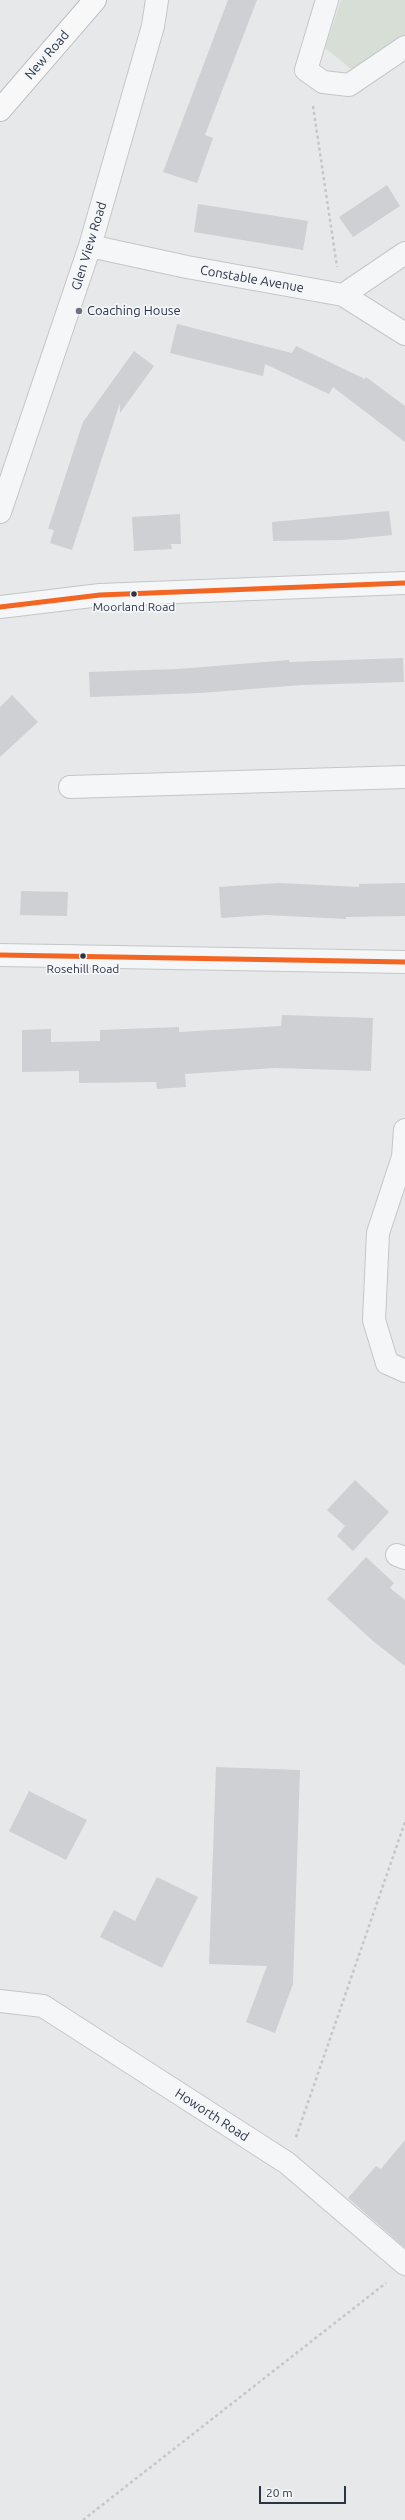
<!DOCTYPE html>
<html>
<head>
<meta charset="utf-8">
<style>
	body { margin:0 }
	#map { position:relative; width:405px; height:2520px; overflow:hidden; background:#e6e8ea; font-family:Ubuntu,sans-serif }
	canvas { display:block }
	.scale { position:absolute; left:259px; top:2486px; width:87px; height:18px; box-sizing:border-box; border:2px solid #2b3445; border-top:0; padding-left:5px; font-size:12px; line-height:14px; white-space:nowrap; color:#2b3445; -webkit-text-stroke:3px #f4f6f9; paint-order:stroke }
</style>
</head>
<body>
<div id="map">
<canvas width="405" height="2520"></canvas>
<div class="scale">20 m</div>
</div>
<script>
const ctx = document.querySelector('canvas').getContext('2d');
ctx.lineJoin = 'round';
function fill(path, color) { ctx.fillStyle = color; ctx.fill(path, 'evenodd'); }
const poly = rows => new Path2D(rows.map(r => 'M' + r).join(''));
function stroke(path, color, width, dash) { ctx.strokeStyle = color; ctx.lineWidth = width; ctx.lineCap = dash ? 'butt' : 'round'; ctx.setLineDash(dash || []); ctx.stroke(path); }
function drawText(font, color, halo, rows, align = 'center') {
  ctx.font = font + ' Ubuntu,sans-serif'; ctx.lineWidth = 3.5; ctx.setLineDash([]); ctx.textBaseline = 'middle'; ctx.strokeStyle = halo; ctx.fillStyle = color; for (const [text, x, y, turn = 0] of rows) {
    ctx.save(); ctx.translate(x, y); ctx.rotate((+turn || 0) * Math.PI / 180); ctx.textAlign = isNaN(turn) ? turn : align; if (halo) ctx.strokeText(text, 0, 0); ctx.fillText(text, 0, 0); ctx.restore();
  }
}
fill(poly([
	[341,0,405,0,405,38,355,72,325,48]
]), '#d6ded6');
fill(poly([
	[228,0,257,0,205,135,213,138,197,183,163,172],
	[387,185,400,206,353,237,339,217],
	[198,204,308,221,303,250,194,232],
	[177,324,292,353,296,346,365,379,366,377,405,406,405,442,333,387,329,394,265,364,263,376,170,353],
	[134,351,154,366,120,413,120,403,72,550,50,543,54,530,48,529,83,422],
	[389,511,392,535,342,540,273,541,272,522],
	[180,514,181,544,171,544,172,549,134,551,132,517],
	[403,658,404,682,302,685,200,693,90,697,89,672,178,669,289,660,289,662],
	[12,695,38,722,0,757,0,707],
	[279,883,359,887,359,884,405,883,405,916,346,917,346,919,266,915,221,918,219,887],
	[21,891,68,892,67,916,20,915],
	[282,1015,373,1018,371,1071,275,1068,185,1074,186,1087,157,1089,156,1082,79,1083,79,1071,22,1072,22,1030,51,1029,51,1042,100,1041,100,1030,179,1027,179,1032,281,1026],
	[355,1480,389,1512,353,1551,337,1536,345,1526,327,1510],
	[366,1557,394,1583,390,1588,405,1600,405,1666,373,1641,327,1599],
	[216,1767,300,1770,293,1984,275,2033,246,2022,267,1966,209,1964],
	[29,1791,87,1820,66,1860,9,1831],
	[157,1877,198,1897,162,1968,100,1937,114,1910,135,1921],
	[405,2140,405,2248,348,2198,376,2166,381,2169]
]), '#ced0d3');
const minor = poly([
	[327,0,306,70,323,82,349,85,405,47],
	[90,246,187,267,343,295,405,334],
	[343,295,405,253],
	[0,512,90,246,153,26,157,0],
	[0,607,100,595,405,583],
	[70,787,405,777],
	[0,955,405,962],
	[405,1130,403,1157,378,1233,374,1320,387,1363,405,1371],
	[397,1555,405,1558],
	[0,2001,43,2006,287,2163,405,2264]
]);
const highway = poly([
	[0,110,95,0]
]);
stroke(minor, '#c4c6c8', 24);
stroke(highway, '#b8bbbf', 24);
stroke(poly([
	[313,106,337,267],
	[296,2137,405,1822],
	[83,2520,386,2283]
]), '#c5c6ca', 2.5, [3, 3]);
stroke(minor, '#f5f6f7', 22);
stroke(highway, '#f8f8f8', 22);
stroke(poly([
	[0,607,100,595,405,583],
	[0,955,405,962]
]), '#f26522', 5);
for (const [x, y, r, color] of [
	[79,311,4,"#6c737f"],
	[134,594,3.5,"#2b3445"],
	[83,956,3.5,"#2b3445"]
]) { const dot = new Path2D(); dot.arc(x, y, r, 0, 2 * Math.PI); ctx.fillStyle = color; ctx.fill(dot); stroke(dot, '#f4f6f9', 1.5); }
drawText('12px', '#2b3445', '#f4f6f9', [
	["Moorland Road",134,607],
	["Rosehill Road",83,969]
]);
drawText('13px', '#2b3445', '#f4f6f9', [
	["New Road",47,55,-49],
	["Glen View Road",89,246,-73],
	["Constable Avenue",252,279,10],
	["Howorth Road",212,2115,33]
]);
drawText('13px', '#2b3445', '#f4f6f9', [
	["Coaching House",87,311]
], 'left');
</script>
</body>
</html>
